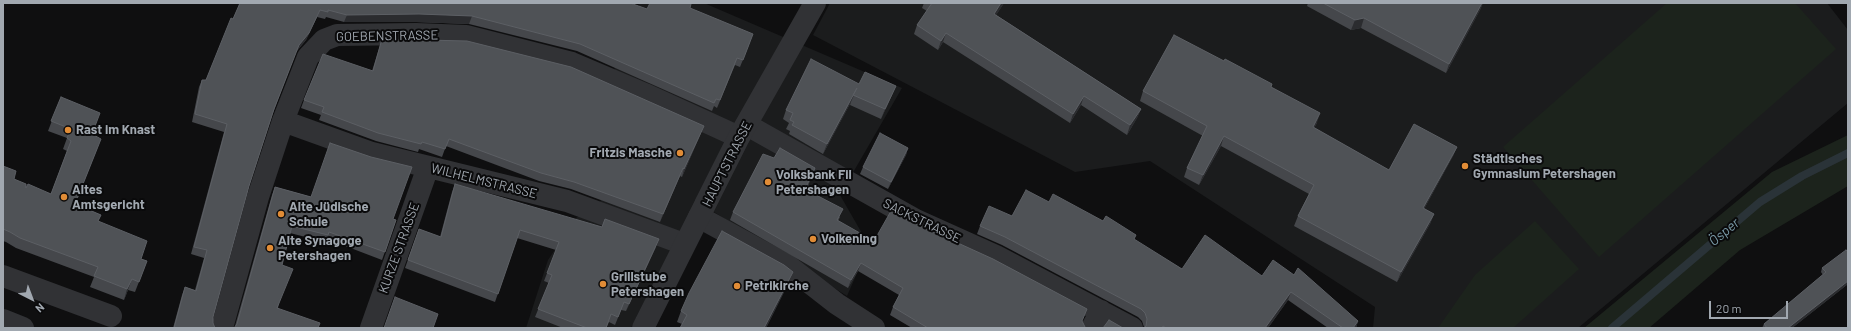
<!DOCTYPE html>
<html>
<head>
<meta charset="utf-8">
<style>
	body { margin:0 }
	#map { position:relative; width:1851px; height:331px; overflow:hidden; background:#0f0f10; font-family:Barlow,sans-serif }
	canvas { display:block }
	.frame { position:absolute; inset:0; border:4px solid #a1a8b0; pointer-events:none }
	.north { position:absolute; left:12px; top:279px; width:40px; height:40px; -webkit-text-stroke:3px #0a0a0b; paint-order:stroke; rotate:138deg; font-size:11px; font-weight:700; line-height:16px; text-align:center; color:#a1a8b0 }
	.north::after { content:''; display:block; margin:auto; width:14px; height:18px; background:#a1a8b0; clip-path:polygon(50% 0,100% 100%,50% 72%,0 100%) }
	.scale { position:absolute; left:1709px; top:301px; width:79px; height:18px; box-sizing:border-box; border:2px solid #a1a8b0; border-top:0; padding-left:5px; font-size:12px; line-height:14px; white-space:nowrap; color:#a1a8b0; -webkit-text-stroke:3px #0a0a0b; paint-order:stroke }
</style>
</head>
<body>
<div id="map">
<canvas width="1851" height="331"></canvas>
<div class="frame"></div>
<div class="north">N</div>
<div class="scale">20 m</div>
</div>
<script>
const ctx = document.querySelector('canvas').getContext('2d');
ctx.lineJoin = 'round';
function fill(path, color) { ctx.fillStyle = color; ctx.fill(path, 'evenodd'); }
const poly = rows => new Path2D(rows.map(r => 'M' + r).join(''));
function stroke(path, color, width, dash) { ctx.strokeStyle = color; ctx.lineWidth = width; ctx.lineCap = dash ? 'butt' : 'round'; ctx.setLineDash(dash || []); ctx.stroke(path); }
function drawText(font, color, halo, rows, align = 'center') {
  ctx.font = font + ' Barlow,sans-serif'; ctx.lineWidth = 4; ctx.setLineDash([]); ctx.textBaseline = 'middle'; ctx.strokeStyle = halo; ctx.fillStyle = color; for (const [text, x, y, turn = 0] of rows) {
    ctx.save(); ctx.translate(x, y); ctx.rotate((+turn || 0) * Math.PI / 180); ctx.textAlign = isNaN(turn) ? turn : align; if (halo) ctx.strokeText(text, 0, 0); ctx.fillText(text, 0, 0); ctx.restore();
  }
}
fill(poly([
	[640,3,704,3,902,88,840,195,871,249,858,271,847,296,695,200,631,328,526,328,548,260,576,218,600,202,609,179,623,105,614,66],
	[830,3,1827,3,1848,30,1848,103,1578,328,1373,328,1375,307,1150,161,1075,172,813,35]
]), '#1b1c1d');
fill(poly([
	[1667,3,1795,3,1836,49,1599,257,1503,147],
	[1848,135,1848,186,1740,250,1649,328,1584,328,1772,172],
	[1535,221,1579,269,1513,328,1438,328,1475,275]
]), '#1c231c');
stroke(poly([
	[1612,328,1760,202,1802,176,1848,153]
]), '#2a3338', 8);
stroke(poly([
	[3,276,111,316]
]), '#313235', 22);
stroke(poly([
	[283,121,372,153,567,201,684,244],
	[747,125,916,220,996,256,1132,328],
	[699,217,787,265,837,304,874,328],
	[222,328,258,197,283,121,308,57,324,40,337,35,416,34,466,36,572,63,645,94,739,137],
	[371,328,428,167],
	[1092,328,1101,311]
]), '#313235', 22);
stroke(poly([
	[3,320,23,328],
	[643,328,739,137,815,3]
]), '#313235', 22);
fill(poly([
	[240,3,647,9,690,8,750,42,740,67,735,65,717,108,714,106,712,111,577,51,469,24,416,22,344,22,326,17,325,19,317,17,306,40,296,52,273,113,249,186,213,317,213,323,215,328,173,328,182,295,185,287,195,290,204,258,191,254,224,132,192,122,199,87,202,80,206,80],
	[924,3,1004,3,996,15,1141,109,1137,118,1127,135,1081,105,1070,123,943,42,938,50,914,34,917,25,927,11,922,8],
	[1308,3,1483,3,1480,10,1446,73,1361,28,1351,30,1307,6],
	[382,39,701,133,682,177,680,176,660,222,571,189,539,181,446,146,442,157,419,149,418,152,376,141,319,120,321,115,301,108,304,100,372,71],
	[859,84,896,86,892,95,881,119,850,105,851,102,823,154,789,134,790,131,786,129,789,123,783,119,786,110],
	[1271,87,1317,123,1314,128,1389,170,1457,147,1453,156,1424,209,1434,214,1430,224,1397,282,1294,226,1298,216,1309,194,1221,146,1199,185,1184,177,1187,168,1203,136,1140,101,1143,91],
	[61,97,92,134,97,149,75,204,101,215,98,221,141,259,147,261,135,292,128,290,124,300,90,287,94,277,16,248,6,242,3,241,3,166,14,179,26,188,51,194,67,151,63,149,67,138,48,131],
	[908,148,906,155,888,189,860,174,863,167],
	[774,158,815,168,808,186,816,195,840,217,838,221,874,241,1082,321,1085,327,1086,328,912,328,890,315,893,307,899,295,858,271,848,288,730,220,733,212],
	[455,184,656,247,626,311,621,310,615,325,609,322,606,328,563,328,535,317,549,283,544,281,556,250,517,238,495,302,405,268,419,229,440,237,452,192],
	[275,187,396,220,382,260,327,239,325,242,290,233,282,265,278,309,318,328,235,326,272,195],
	[1049,202,1103,221,1136,235,1134,240,1182,269,1262,276,1358,321,1356,328,1328,328,1288,300,1268,328,1144,328,1144,327,1142,321,1138,317,1002,245,977,234,980,226,1012,216],
	[1822,268,1848,284,1792,328,1762,328,1764,324,1823,275,1821,272],
	[789,282,766,328,680,328,682,324,677,322,681,311]
]), '#45474b');
fill(poly([
	[1001,3,1004,3,991,23,994,14],
	[1482,3,1483,3,1480,10,1446,73,1449,64],
	[320,10,317,17,306,40,296,52,299,45],
	[419,14,472,16,469,24,416,22,344,22,347,15],
	[1364,18,1361,28,1351,30,1355,20],
	[946,33,943,42,938,50,941,41],
	[896,86,892,95,881,119,885,109],
	[857,88,851,102,823,154,827,144],
	[1084,96,1081,105,1070,123,1073,114],
	[1141,109,1137,118,1127,135,1130,125],
	[1320,113,1317,123,1309,137,1313,127],
	[704,126,701,133,682,177,684,169],
	[1224,136,1221,146,1199,185,1203,175],
	[1457,147,1453,156,1419,218,1423,208],
	[908,148,906,155,888,189,891,182],
	[683,168,680,176,660,222,663,214],
	[815,168,812,176,804,193,807,185],
	[1434,214,1430,224,1397,282,1401,272],
	[659,239,656,247,626,311,629,304],
	[861,263,858,271,848,288,851,280],
	[793,272,789,282,766,328,764,328],
	[132,279,128,290,124,300,127,289],
	[1848,281,1848,284,1792,328,1788,328],
	[1291,292,1288,300,1268,328,1265,328],
	[1358,321,1356,328,1353,328]
]), '#2b2c2f');
const building = poly([
	[240,3,630,3,647,9,650,3,688,3,691,4,690,8,753,34,743,60,737,58,720,100,716,99,714,103,580,44,472,16,419,14,347,15,328,10,328,12,320,10,309,33,299,45,274,109,249,186,213,317,213,323,215,328,174,328,185,287,196,291,207,250,194,247,227,124,195,114,202,80,206,80,231,18,233,19,240,3],
	[932,3,1001,3,994,14,1141,109,1130,125,1084,96,1073,114,946,33,941,41,917,25,932,3],
	[1323,3,1482,3,1449,64,1364,18,1355,20,1323,3],
	[1174,35,1224,61,1225,59,1272,84,1271,87,1320,113,1313,127,1389,170,1414,124,1457,147,1423,208,1434,214,1401,272,1298,216,1314,185,1224,136,1203,175,1187,168,1207,126,1143,91,1174,35],
	[382,39,467,41,571,67,704,126,684,169,683,168,663,214,574,182,541,173,449,139,445,149,422,142,421,144,378,133,322,112,324,107,304,100,323,54,373,71,382,39],
	[811,59,859,84,865,72,896,86,885,109,853,95,857,88,827,144,792,125,794,122,790,120,793,113,786,110,811,59],
	[61,97,100,113,92,134,101,139,75,204,101,215,98,221,147,241,141,259,147,261,139,282,132,279,127,289,94,276,98,267,20,238,10,232,3,229,3,166,16,171,14,179,26,184,26,188,28,184,51,194,71,141,67,138,71,129,51,121,61,97],
	[880,133,908,148,891,182,863,167,880,133],
	[330,143,371,157,412,167,393,219,396,220,385,252,329,232,328,235,292,226,282,265,293,269,277,308,320,323,318,328,234,328,237,324,275,187,311,197,330,143],
	[780,148,815,168,807,185,818,191,816,195,843,209,837,220,874,241,891,211,914,223,993,259,1087,309,1082,321,1085,327,1086,328,928,328,893,307,903,288,861,263,851,280,733,212,763,154,774,158,780,148],
	[455,184,602,227,605,219,659,239,629,304,624,302,618,317,611,314,606,328,587,328,538,309,552,275,547,273,559,242,520,230,498,294,408,260,419,229,441,237,455,184],
	[1026,190,1049,202,1053,194,1103,221,1106,216,1136,235,1134,239,1182,269,1205,235,1262,276,1273,260,1294,275,1298,268,1358,321,1353,328,1343,328,1291,292,1265,328,1166,328,1163,326,1162,328,1144,328,1146,326,1147,319,1145,313,1141,309,1005,237,980,226,989,206,1012,216,1026,190],
	[722,231,784,265,793,272,764,328,680,328,687,315,681,311,689,293,722,231],
	[1846,250,1848,252,1848,281,1788,328,1767,328,1764,324,1826,272,1822,268,1846,250],
	[395,297,438,314,433,328,384,328,395,297],
	[1109,320,1123,328,1103,328,1109,320]
]);
fill(building, '#4f5256');
stroke(building, '#5c5f64', 1);
for (const [x, y, r, color] of [
	[68,130,4,"#e18c36"],
	[680,153,4,"#e18c36"],
	[1465,166,4,"#e18c36"],
	[768,182,4,"#e18c36"],
	[64,197,4,"#e18c36"],
	[281,214,4,"#e18c36"],
	[813,239,4,"#e18c36"],
	[270,248,4,"#e18c36"],
	[603,284,4,"#e18c36"],
	[737,286,4,"#e18c36"]
]) { const dot = new Path2D(); dot.arc(x, y, r, 0, 2 * Math.PI); ctx.fillStyle = color; ctx.fill(dot); stroke(dot, '#0a0a0b', 1.5); }
drawText('13px', '#a1a8b0', '#0a0a0b', [
	["GOEBENSTRASSE",387,36,-1],
	["HAUPTSTRASSE",727,164,-63],
	["WILHELMSTRASSE",484,181,14],
	["SACKSTRASSE",922,221,26],
	["KURZE STRASSE",399,248,-70]
]);
drawText('bold 13px', '#a1a8b0', '#0a0a0b', [
	["Rast im Knast",76,130],
	["Fritzis Masche",672,153,"right"],
	["Städtisches",1473,159],
	["Gymnasium Petershagen",1473,174],
	["Volksbank Fil",776,175],
	["Petershagen",776,190],
	["Altes",72,190],
	["Amtsgericht",72,205],
	["Alte Jüdische",289,207],
	["Schule",289,222],
	["Volkening",821,239],
	["Alte Synagoge",278,241],
	["Petershagen",278,256],
	["Grillstube",611,277],
	["Petershagen",611,292],
	["Petrikirche",745,286]
], 'left');
drawText('italic 14px', '#7a9ba9', '#0a0a0b', [
	["Ösper",1724,232,-40]
]);
</script>
</body>
</html>
